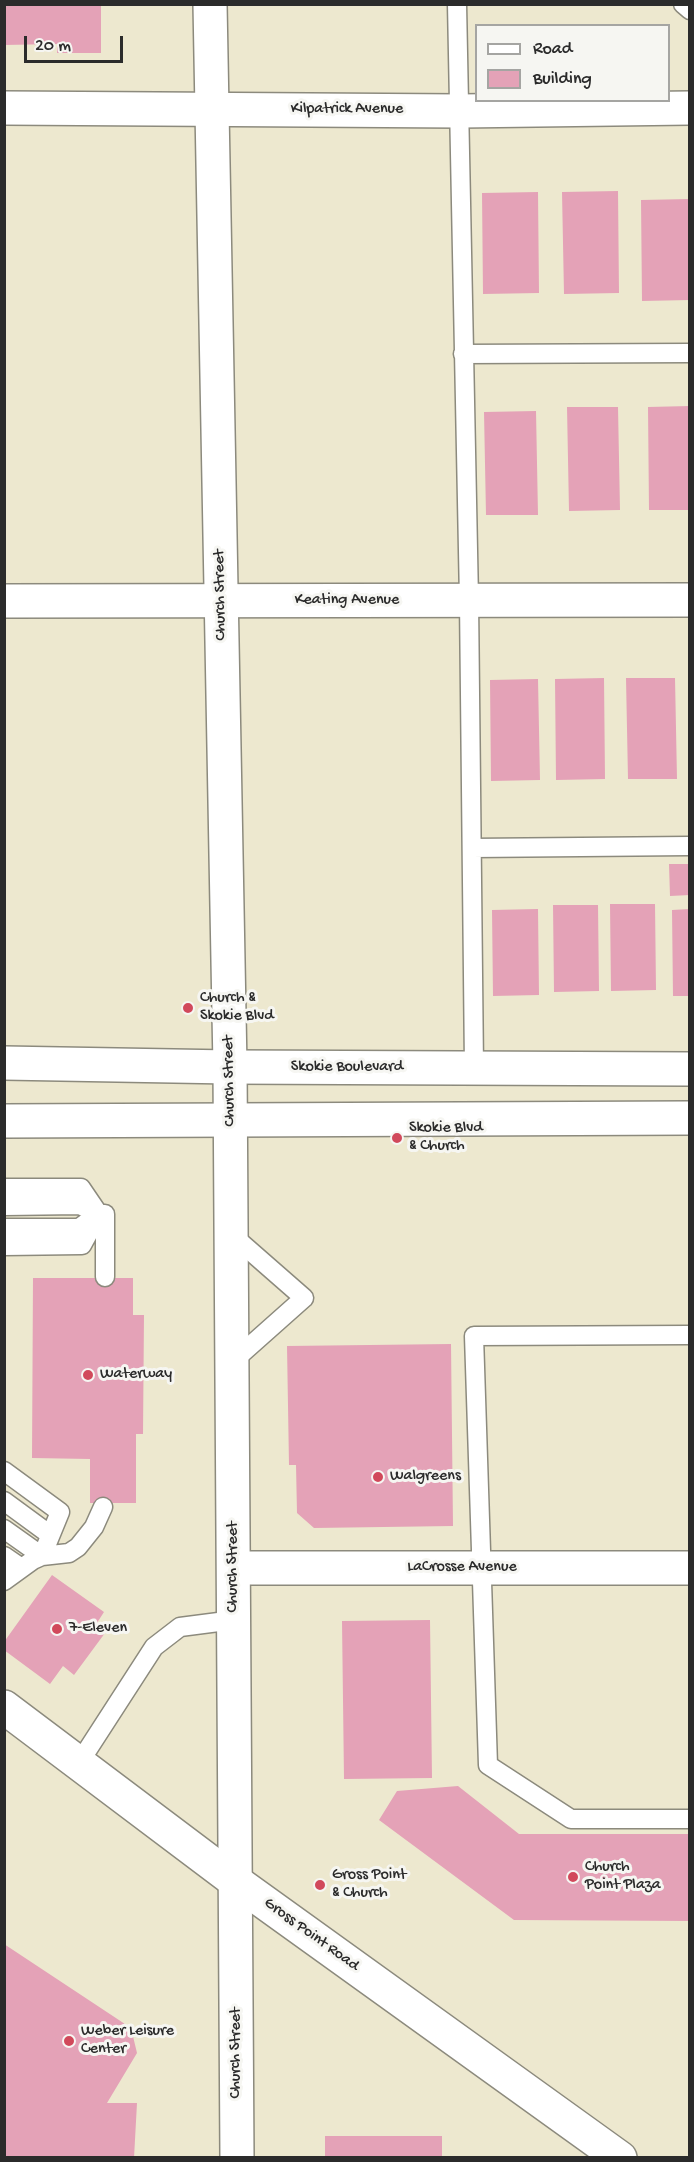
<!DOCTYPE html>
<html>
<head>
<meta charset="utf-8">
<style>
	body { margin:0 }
	#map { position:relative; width:694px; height:2162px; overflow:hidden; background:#ede8cf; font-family:"Gochi Hand",sans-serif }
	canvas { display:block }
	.frame { position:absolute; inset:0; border:6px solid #2b2b2b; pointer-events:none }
	.legend { position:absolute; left:475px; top:24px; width:195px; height:78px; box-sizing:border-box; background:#f6f6f2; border:2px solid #a5a5a2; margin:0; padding:8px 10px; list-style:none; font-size:18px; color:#2b2b2b }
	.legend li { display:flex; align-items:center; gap:12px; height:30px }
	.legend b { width:30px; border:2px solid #a5a5a2 }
	.scale { position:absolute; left:24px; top:36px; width:99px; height:27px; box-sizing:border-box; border:3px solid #2b2b2b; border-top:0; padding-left:8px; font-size:18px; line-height:21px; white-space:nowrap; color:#2b2b2b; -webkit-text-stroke:4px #f6f6f2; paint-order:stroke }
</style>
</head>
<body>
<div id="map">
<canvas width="694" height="2162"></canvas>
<div class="frame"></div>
<ul class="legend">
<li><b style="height:8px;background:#fff"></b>Road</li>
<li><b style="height:16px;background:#e4a2b7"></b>Building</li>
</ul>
<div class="scale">20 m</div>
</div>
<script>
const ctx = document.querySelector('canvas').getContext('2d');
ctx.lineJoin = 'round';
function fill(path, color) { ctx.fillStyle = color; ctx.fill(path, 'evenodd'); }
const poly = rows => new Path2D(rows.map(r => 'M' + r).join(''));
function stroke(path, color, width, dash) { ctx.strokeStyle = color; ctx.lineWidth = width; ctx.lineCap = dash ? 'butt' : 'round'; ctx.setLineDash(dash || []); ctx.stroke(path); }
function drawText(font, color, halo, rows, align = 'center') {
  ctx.font = font + ' "Gochi Hand",sans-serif'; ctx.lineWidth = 6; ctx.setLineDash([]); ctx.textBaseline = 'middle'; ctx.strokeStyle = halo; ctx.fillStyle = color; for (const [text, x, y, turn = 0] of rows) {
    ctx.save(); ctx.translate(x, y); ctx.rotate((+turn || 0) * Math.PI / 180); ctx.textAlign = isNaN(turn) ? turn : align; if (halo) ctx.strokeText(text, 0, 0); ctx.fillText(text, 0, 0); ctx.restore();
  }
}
fill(poly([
	[4,4,101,4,101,53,57,53,57,44,4,45],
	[618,191,619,293,564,294,562,192],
	[538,192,539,293,483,294,482,193],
	[690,199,690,300,642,301,641,200],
	[690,406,690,510,649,510,648,407],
	[567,407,618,407,620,510,569,511],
	[536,411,538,515,486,515,484,412],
	[604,678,605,779,556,780,555,679],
	[626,678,675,678,677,779,628,779],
	[538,679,540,780,491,781,490,680],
	[669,864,690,864,690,895,670,896],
	[610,904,655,904,656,990,611,991],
	[553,905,598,905,599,991,554,992],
	[538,909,539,995,493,996,492,910],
	[690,909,690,996,673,996,672,910],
	[33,1278,133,1278,133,1315,144,1315,143,1434,136,1434,136,1503,90,1503,90,1459,32,1458],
	[451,1344,453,1526,314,1528,297,1513,296,1465,289,1465,287,1346],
	[52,1575,104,1612,95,1626,105,1633,74,1675,63,1666,50,1684,4,1650,4,1642],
	[430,1620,432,1778,344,1779,342,1621],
	[458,1786,519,1834,690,1834,690,1921,514,1920,379,1820,397,1791],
	[4,1944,131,2028,137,2053,107,2103,137,2103,134,2158,4,2158],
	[325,2136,442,2136,442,2158,325,2158]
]), '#e4a2b7');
const service = poly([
	[457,4,469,600,474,1068],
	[683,4,690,10],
	[463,354,690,353],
	[472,848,690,846],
	[4,1188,81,1188,98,1213],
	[4,1206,80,1205,99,1214,105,1214,105,1277],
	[4,1228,79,1228,97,1215],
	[232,1235,304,1298,232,1362],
	[4,1246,82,1245,99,1214],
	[690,1335,474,1336,488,1765,571,1819,690,1819],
	[4,1471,60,1512,42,1556,4,1529],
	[4,1501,49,1534],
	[4,1556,20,1567],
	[4,1581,33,1560,42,1556,69,1553,78,1547,94,1527,103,1507],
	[79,1763,154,1647,180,1627,234,1620]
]);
const minor = poly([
	[4,108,461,111,690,108],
	[4,601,690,600],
	[234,1568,690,1568]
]);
const tertiary = poly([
	[210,4,230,1067,237,2158]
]);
const secondary = poly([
	[4,1707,235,1881,620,2158]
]);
const primary = poly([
	[4,1063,230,1067,690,1069],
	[4,1121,690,1118]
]);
stroke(service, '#8c8a7d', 21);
stroke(minor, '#8c8a7d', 36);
stroke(tertiary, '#8c8a7d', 36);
stroke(secondary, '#8c8a7d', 36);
stroke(primary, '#8c8a7d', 36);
stroke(service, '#fff', 18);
stroke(minor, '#fff', 33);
stroke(tertiary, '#fff', 33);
stroke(secondary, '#fff', 33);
stroke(primary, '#fff', 33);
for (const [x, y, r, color] of [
	[188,1008,6,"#d1495b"],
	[397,1138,6,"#d1495b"],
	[88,1375,6,"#d1495b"],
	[378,1477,6,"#d1495b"],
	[57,1629,6,"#d1495b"],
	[573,1877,6,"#d1495b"],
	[320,1885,6,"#d1495b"],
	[69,2041,6,"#d1495b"]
]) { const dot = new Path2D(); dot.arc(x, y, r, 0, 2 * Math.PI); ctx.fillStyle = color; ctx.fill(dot); stroke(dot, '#f6f6f2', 2); }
drawText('16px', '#2b2b2b', '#f6f6f2', [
	["Kilpatrick Avenue",347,110],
	["Church Street",221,595,-91],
	["Keating Avenue",347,601],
	["Skokie Boulevard",347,1068],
	["Church Street",230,1081,-91],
	["Church Street",234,1567,-90],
	["LaCrosse Avenue",462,1568],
	["Gross Point Road",311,1935,36],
	["Church Street",237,2053,-90]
]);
drawText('16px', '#2b2b2b', '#f6f6f2', [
	["Church &",200,999],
	["Skokie Blvd",200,1017],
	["Skokie Blvd",409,1129],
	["& Church",409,1147],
	["Waterway",100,1375],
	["Walgreens",390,1477],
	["7-Eleven",69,1629],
	["Church",585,1868],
	["Point Plaza",585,1886],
	["Gross Point",332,1876],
	["& Church",332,1894],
	["Weber Leisure",81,2032],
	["Center",81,2050]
], 'left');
</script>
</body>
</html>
